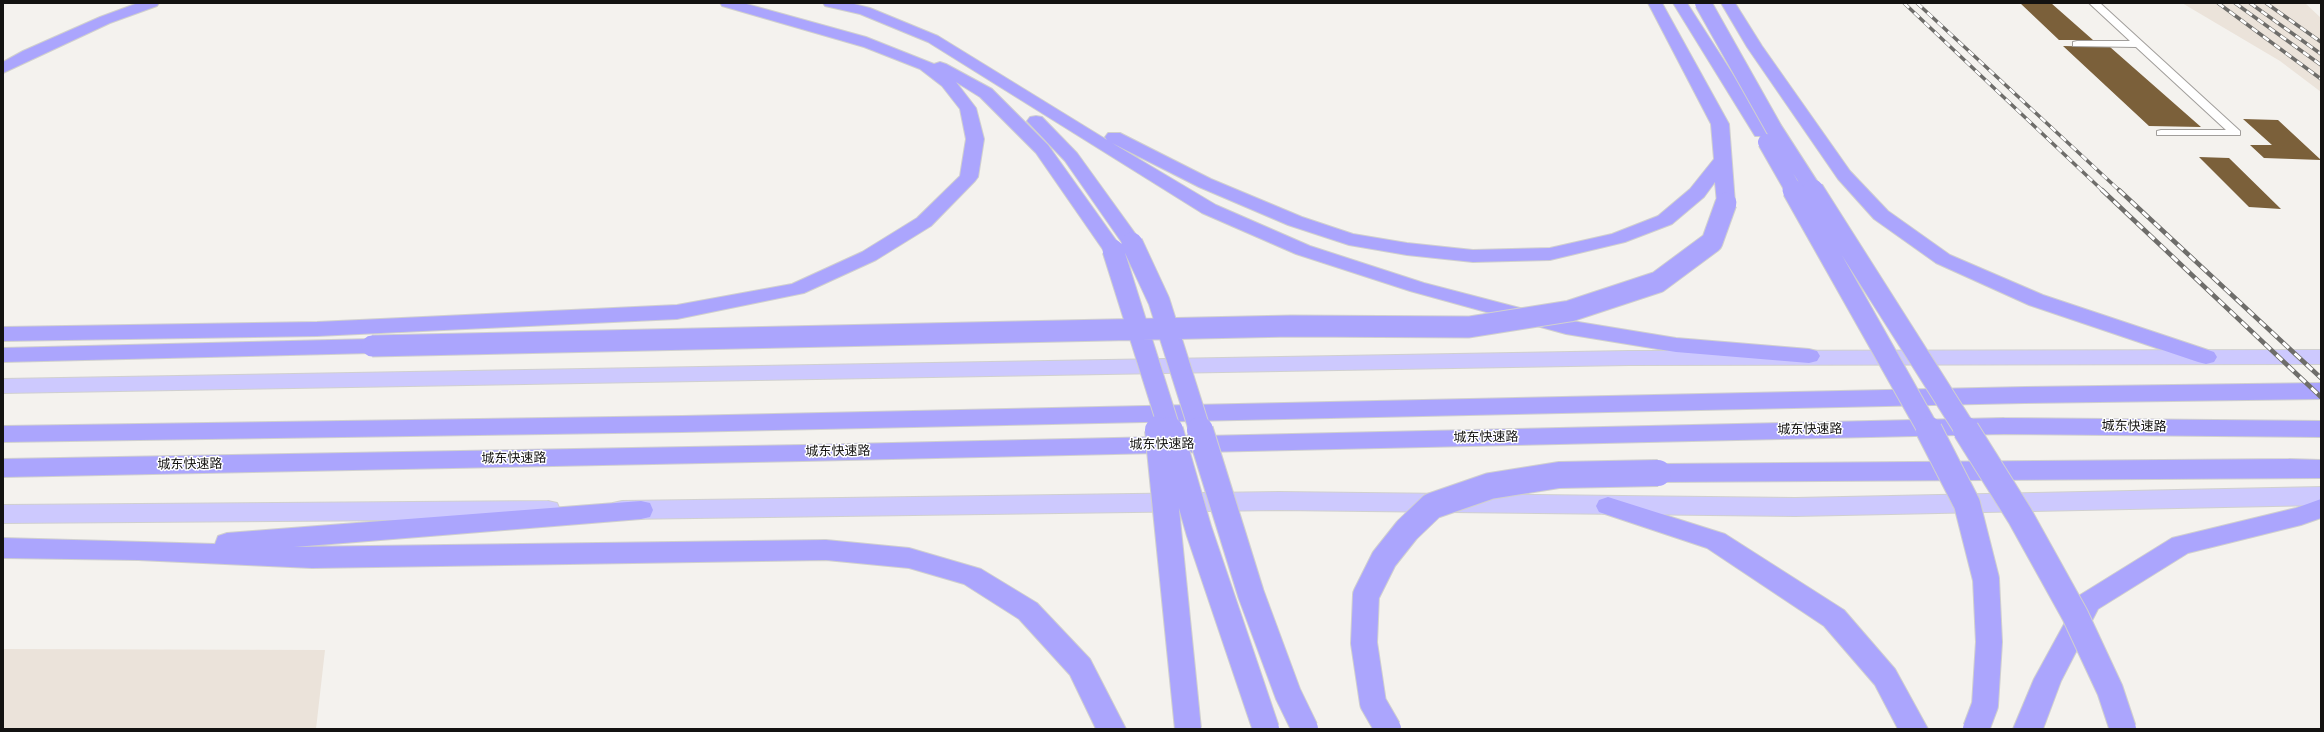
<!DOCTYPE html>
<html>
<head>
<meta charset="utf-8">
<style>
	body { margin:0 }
	#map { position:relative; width:2324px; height:732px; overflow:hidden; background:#f4f2ee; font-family:"Sofia Sans Condensed",sans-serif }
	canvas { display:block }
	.frame { position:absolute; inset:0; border:4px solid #131211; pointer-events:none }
</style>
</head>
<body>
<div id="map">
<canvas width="2324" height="732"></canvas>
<div class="frame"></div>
</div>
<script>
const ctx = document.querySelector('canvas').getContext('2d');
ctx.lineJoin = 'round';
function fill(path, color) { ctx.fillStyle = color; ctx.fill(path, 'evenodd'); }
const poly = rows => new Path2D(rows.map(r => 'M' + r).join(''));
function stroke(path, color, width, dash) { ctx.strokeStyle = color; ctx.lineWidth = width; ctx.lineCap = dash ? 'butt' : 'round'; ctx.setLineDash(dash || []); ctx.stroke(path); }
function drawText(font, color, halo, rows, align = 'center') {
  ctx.font = font + ' "Sofia Sans Condensed","Noto Sans SC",sans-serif'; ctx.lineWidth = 3; ctx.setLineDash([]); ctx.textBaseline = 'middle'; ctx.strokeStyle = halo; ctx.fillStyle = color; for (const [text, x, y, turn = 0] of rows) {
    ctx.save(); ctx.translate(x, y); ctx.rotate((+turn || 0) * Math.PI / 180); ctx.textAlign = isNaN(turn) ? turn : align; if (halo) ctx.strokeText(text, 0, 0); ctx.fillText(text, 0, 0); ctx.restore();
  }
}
fill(poly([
	[2182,3,2305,3,2321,18,2321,92,2280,61],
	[3,649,325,650,316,729,3,729]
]), '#ebe3da');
fill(poly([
	[2020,3,2051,3,2093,40,2059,40],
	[2063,46,2110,47,2201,127,2149,126],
	[2243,119,2278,120,2321,160,2264,158,2250,145,2272,145],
	[2199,157,2229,158,2281,209,2249,207]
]), '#7b603a');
const lane = poly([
	[2089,3,2100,3,2240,131,2240,135,2157,135,2157,131,2161,130,2226,130,2136,47,2073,46,2073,42,2077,41,2130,41,2089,3]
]);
const primary = poly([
	[2321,350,2321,364,1629,365,3,393,3,379,1629,351,2321,350],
	[2321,487,2321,505,1795,516,1279,510,622,519,613,517,610,510,613,503,622,501,1279,492,1795,498,2321,487],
	[548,501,557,503,560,510,557,517,548,519,3,523,3,505,548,501]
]);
const highway = poly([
	[138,3,159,3,157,6,110,23,3,73,3,62,23,51,100,17,138,3],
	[720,3,743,3,866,37,934,64,940,62,946,64,992,89,1048,145,1123,250,1120,254,1113,256,1106,254,1036,153,980,97,956,82,976,108,984,139,978,177,975,181,931,226,876,260,804,293,677,319,317,336,3,341,3,327,317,322,677,305,792,284,862,252,917,218,960,176,966,139,960,109,942,86,920,69,864,47,722,6,720,3],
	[823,3,850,3,870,8,938,36,1107,140,1105,137,1108,133,1120,133,1211,179,1302,217,1353,234,1407,243,1473,250,1550,248,1612,234,1658,216,1690,189,1714,159,1711,124,1648,3,1662,3,1729,124,1735,203,1733,207,1726,209,1719,207,1717,203,1715,182,1704,197,1672,224,1625,242,1550,260,1473,262,1407,255,1349,245,1288,225,1199,187,1112,143,1216,205,1310,246,1424,283,1566,320,1676,338,1809,349,1817,351,1820,356,1817,361,1809,363,1676,352,1566,334,1410,291,1296,254,1202,213,928,42,860,14,825,6,823,3],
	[1673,3,1687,3,1770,132,1767,136,1755,136,1673,3],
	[1721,3,1735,3,1762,46,1850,171,1888,211,1950,255,2043,295,2214,352,2217,357,2214,362,2206,364,2198,362,2029,305,1936,263,1874,219,1838,179,1747,47,1721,3],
	[1036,116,1042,117,1077,153,1142,243,1139,247,1132,249,1125,247,1065,161,1027,121,1030,117,1036,116],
	[372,339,380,341,383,346,380,351,372,353,3,362,3,348,372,339],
	[2321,383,2321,399,2025,403,682,432,3,442,3,426,682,416,2025,387,2321,383],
	[2004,418,2321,421,2321,437,2004,434,803,461,3,477,3,459,803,445,2004,418],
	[2289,459,2321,460,2321,478,1658,482,1649,479,1646,473,1649,467,1658,464,2289,459],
	[1608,497,1725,534,1844,610,1895,669,1928,729,1898,729,1875,685,1824,626,1707,548,1599,512,1596,506,1599,500,1608,497],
	[2321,499,2321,518,2301,525,2188,553,2098,609,2061,681,2043,729,2013,729,2034,679,2080,595,2172,538,2296,508,2321,499],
	[641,501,650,503,653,510,650,517,641,519,294,547,826,540,909,548,981,569,1037,603,1090,659,1126,729,1096,729,1070,675,1019,619,964,584,909,568,826,560,312,568,138,560,3,558,3,538,215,544,218,536,227,533,641,501]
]);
stroke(lane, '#a19e9b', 2);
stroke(primary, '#d0d0cf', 2);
stroke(highway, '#d0d0cf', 2);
fill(lane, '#fff');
fill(primary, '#cdc9fe');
fill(highway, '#aba5fd');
const railFar1 = poly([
	[1904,3,2103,191],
	[1917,3,2120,191],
	[2218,3,2321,79],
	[2235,3,2321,65],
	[2250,3,2321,54],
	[2266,3,2321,42]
]);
const rail = poly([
	[2102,190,2321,397],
	[2119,190,2321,378]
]);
stroke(railFar1, '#6e6d6a', 3.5);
stroke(rail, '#6e6d6a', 4.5);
stroke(railFar1, '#fff', 2.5, [7]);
stroke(rail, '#fff', 3, [8]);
const highwayBridgeFar2 = poly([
	[1703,3,1774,129,1814,191],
	[1766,142,1794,191]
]);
const highwayBridgeFar1 = poly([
	[1793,190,1929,431],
	[1813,190,1966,431],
	[1132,243,1159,301,1200,431],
	[1113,250,1170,431],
	[372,346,1291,326,1469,327,1570,311,1658,282,1712,242,1726,203],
	[1158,426,1159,431]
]);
const highwayBridge = poly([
	[1158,430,1188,729],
	[1170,430,1199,531,1266,729],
	[1200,430,1251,594,1288,694,1305,729],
	[1929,430,1967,504,1986,579,1989,642,1985,705,1976,729],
	[1966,430,2020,516,2075,615,2110,690,2123,729],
	[1388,729,1373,703,1364,643,1366,595,1384,559,1407,530,1432,506,1490,486,1559,475,1658,473]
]);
stroke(highwayBridgeFar2, '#d0d0cf', 18, []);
stroke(highwayBridgeFar1, '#d0d0cf', 23, []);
stroke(highwayBridge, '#d0d0cf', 28, []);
stroke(highwayBridgeFar2, '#aba5fd', 16);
stroke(highwayBridgeFar1, '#aba5fd', 21);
stroke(highwayBridge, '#aba5fd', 26);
drawText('13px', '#131211', '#fff', [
	["城东快速路",2134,427,1],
	["城东快速路",1810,430,-1],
	["城东快速路",1486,438,-1],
	["城东快速路",1162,445,-1],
	["城东快速路",838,452,-1],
	["城东快速路",514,459,-1],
	["城东快速路",190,465,-1]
]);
</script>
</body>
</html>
